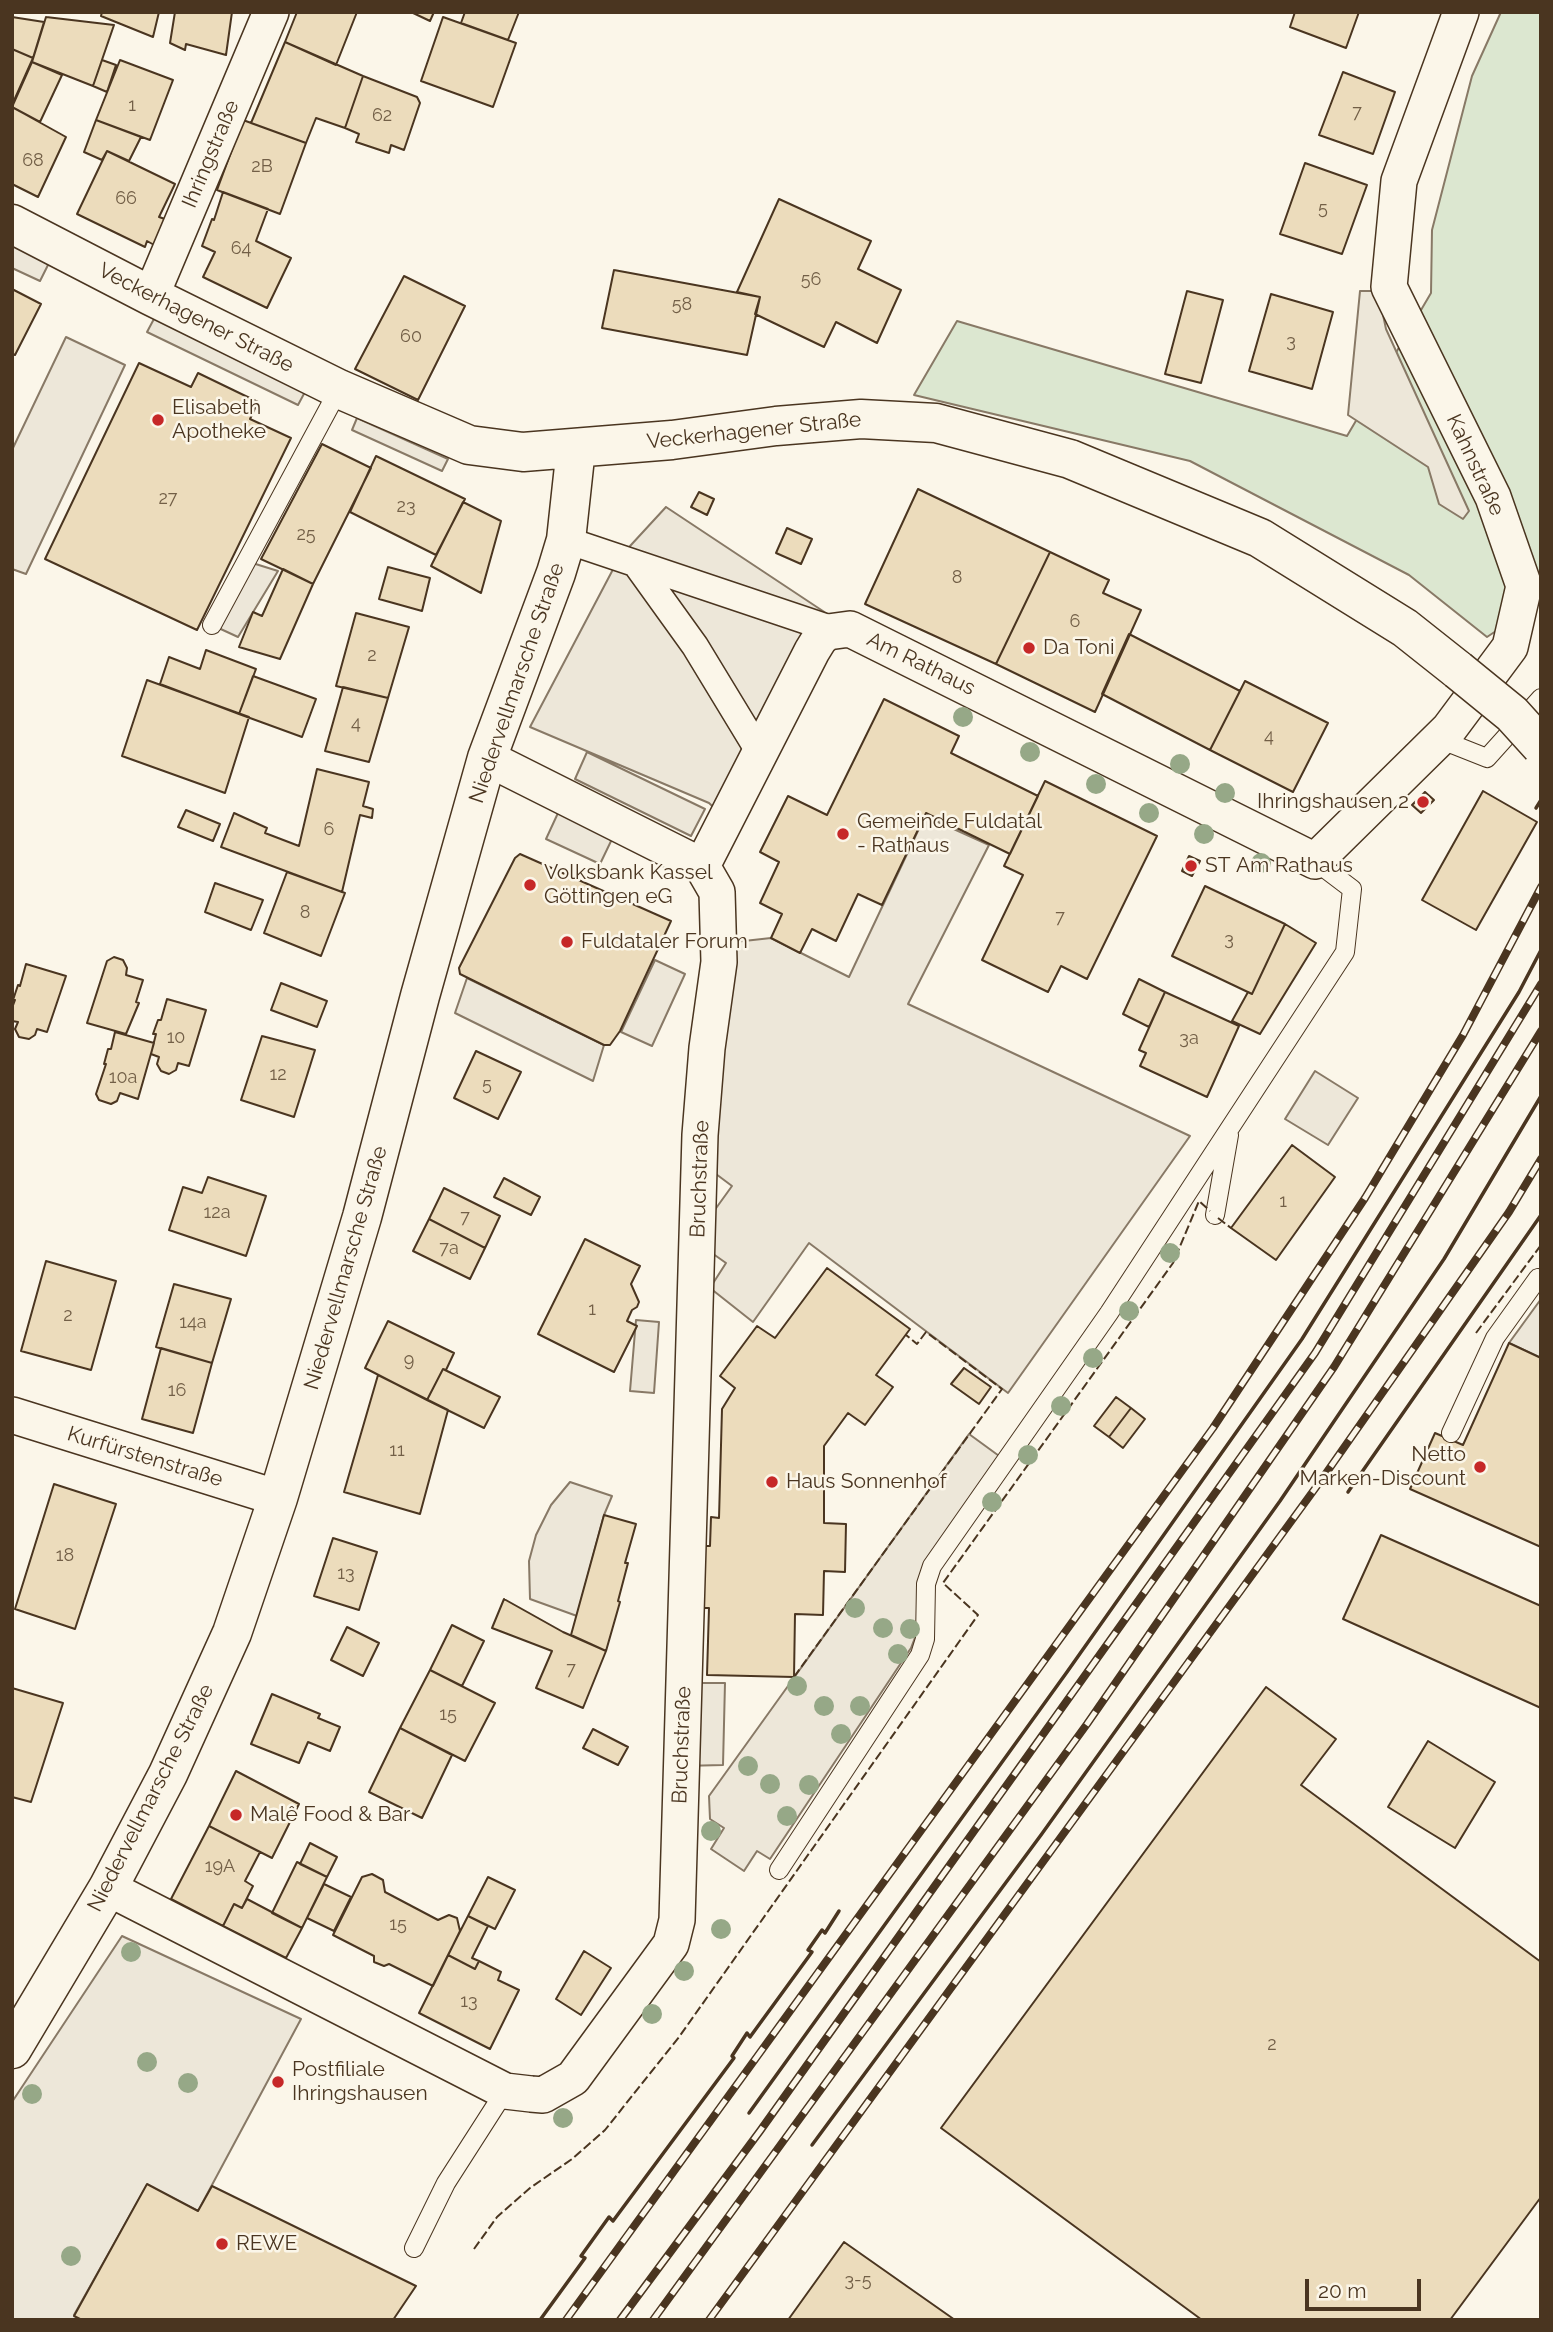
<!DOCTYPE html>
<html>
<head>
<meta charset="utf-8">
<style>
	body { margin:0 }
	#map { position:relative; width:1553px; height:2332px; overflow:hidden; background:#fbf6e9; font-family:Raleway,sans-serif }
	canvas { display:block }
	.frame { position:absolute; inset:0; border:14px solid #4a3520; pointer-events:none }
	.scale { position:absolute; left:1305px; top:2279px; width:116px; height:32px; box-sizing:border-box; border:4px solid #4a3520; border-top:0; padding-left:9px; font-size:21px; line-height:24px; white-space:nowrap; color:#4a3520; -webkit-text-stroke:5px #fbf6e9; paint-order:stroke }
</style>
</head>
<body>
<div id="map">
<canvas width="1553" height="2332"></canvas>
<div class="frame"></div>
<div class="scale">20 m</div>
</div>
<script>
const ctx = document.querySelector('canvas').getContext('2d');
ctx.lineJoin = 'round';
function fill(path, color) { ctx.fillStyle = color; ctx.fill(path, 'evenodd'); }
const poly = rows => new Path2D(rows.map(r => 'M' + r).join(''));
function stroke(path, color, width, dash) { ctx.strokeStyle = color; ctx.lineWidth = width; ctx.lineCap = dash ? 'butt' : 'round'; ctx.setLineDash(dash || []); ctx.stroke(path); }
function drawText(font, color, halo, rows, align = 'center') {
  ctx.font = font + ' Raleway,sans-serif'; ctx.lineWidth = 5; ctx.setLineDash([]); ctx.textBaseline = 'middle'; ctx.strokeStyle = halo; ctx.fillStyle = color; for (const [text, x, y, turn = 0] of rows) {
    ctx.save(); ctx.translate(x, y); ctx.rotate((+turn || 0) * Math.PI / 180); ctx.textAlign = isNaN(turn) ? turn : align; if (halo) ctx.strokeText(text, 0, 0); ctx.fillText(text, 0, 0); ctx.restore();
  }
}
const green = poly([
	[1501,12,1541,12,1541,601,1487,637,1409,575,1190,461,914,395,957,321,1347,436,1431,293,1432,230,1472,76,1501,12]
]);
fill(green, '#dce7d0');
stroke(green, '#887966', 2);
const parking = poly([
	[12,245,49,263,40,281,12,268,12,245],
	[1360,291,1378,291,1386,329,1469,511,1463,519,1439,504,1428,467,1348,415,1360,291],
	[155,317,306,390,298,405,147,332,155,317],
	[66,337,125,365,26,574,12,569,12,450,66,337],
	[357,418,448,459,442,471,352,430,357,418],
	[666,507,850,629,834,630,726,819,709,803,530,727,619,558,666,507],
	[246,561,278,571,238,637,212,625,246,561],
	[587,752,705,809,691,836,575,779,587,752],
	[558,813,613,837,600,864,546,839,558,813],
	[925,816,989,845,908,1004,1190,1136,1008,1393,809,1243,753,1322,710,1288,726,1263,709,1251,714,1211,732,1186,708,1168,735,942,771,938,849,977,925,816],
	[655,960,685,974,652,1046,621,1032,655,960],
	[467,978,604,1045,593,1081,455,1013,467,978],
	[1315,1071,1358,1098,1328,1145,1285,1119,1315,1071],
	[1541,1299,1541,1358,1509,1343,1541,1299],
	[636,1320,659,1322,654,1393,630,1391,636,1320],
	[969,1434,1006,1461,932,1566,926,1609,911,1648,770,1859,757,1851,744,1871,711,1849,724,1828,710,1819,709,1796,969,1434],
	[570,1482,612,1496,604,1515,577,1616,530,1599,529,1561,536,1535,551,1505,570,1482],
	[684,1683,725,1683,723,1765,682,1766,684,1683],
	[122,1936,301,2019,198,2211,147,2185,74,2315,82,2320,12,2320,12,2102,122,1936]
]);
fill(parking, '#ede7d9');
stroke(parking, '#887966', 2);
const building = poly([
	[102,12,159,12,153,37,101,16,102,12],
	[175,12,232,12,226,55,186,44,185,50,170,43,175,12],
	[297,12,357,12,336,65,285,42,297,12],
	[411,12,434,12,430,21,411,12],
	[465,12,519,12,508,40,461,23,465,12],
	[1295,12,1359,12,1346,48,1290,27,1295,12],
	[12,17,44,22,33,58,12,49,12,17],
	[46,17,114,25,93,86,32,62,46,17],
	[443,17,516,43,493,107,421,81,443,17],
	[285,42,363,76,345,128,316,118,306,143,251,123,285,42],
	[12,49,33,58,12,105,12,49],
	[102,60,116,65,107,92,93,86,102,60],
	[120,60,173,80,150,140,96,120,120,60],
	[32,62,62,75,40,122,12,107,32,62],
	[1343,72,1395,92,1373,154,1319,135,1343,72],
	[363,76,417,97,420,103,404,150,391,145,389,153,356,142,359,134,345,128,363,76],
	[12,107,66,137,38,197,12,184,12,107],
	[96,120,141,137,129,161,107,151,102,160,84,152,96,120],
	[243,120,306,143,280,214,217,190,243,120],
	[107,151,175,184,159,217,168,220,156,246,147,241,145,247,77,214,107,151],
	[1305,163,1367,185,1342,254,1280,234,1305,163],
	[223,192,268,209,256,241,291,258,267,308,203,277,215,252,202,246,212,219,214,220,223,192],
	[779,199,871,241,858,269,901,290,877,343,836,322,824,347,755,314,760,297,737,292,779,199],
	[614,270,760,297,747,355,602,328,614,270],
	[404,276,465,306,418,400,355,369,404,276],
	[12,289,41,304,15,355,12,354,12,289],
	[1187,291,1223,300,1201,383,1165,374,1187,291],
	[1271,294,1333,312,1312,389,1249,371,1271,294],
	[139,363,191,387,198,373,258,402,250,419,291,438,197,630,45,559,139,363],
	[322,444,371,468,313,584,261,559,322,444],
	[376,456,465,499,436,555,350,512,376,456],
	[918,489,1050,552,996,664,865,604,918,489],
	[699,492,714,499,707,515,691,507,699,492],
	[463,502,501,521,481,593,431,566,463,502],
	[787,528,812,539,801,564,776,553,787,528],
	[1050,552,1109,580,1103,593,1141,610,1095,712,996,664,1050,552],
	[388,567,430,578,422,611,379,599,388,567],
	[283,569,313,584,280,659,239,647,253,612,262,616,283,569],
	[356,613,409,627,388,698,336,686,356,613],
	[1129,634,1240,691,1210,750,1102,694,1129,634],
	[206,650,256,669,239,714,160,684,169,657,200,669,206,650],
	[253,676,316,699,302,737,239,714,253,676],
	[147,680,249,717,225,793,122,756,147,680],
	[1245,681,1328,723,1293,792,1210,750,1245,681],
	[343,687,388,698,369,762,325,751,343,687],
	[884,699,959,736,951,753,1038,796,1010,854,926,813,882,905,858,894,836,941,812,929,800,953,771,938,782,914,760,903,779,862,760,852,788,796,827,815,884,699],
	[317,769,369,782,363,806,373,809,372,818,360,815,342,892,221,847,234,813,267,828,265,833,299,846,317,769],
	[1045,781,1157,836,1087,979,1061,966,1048,992,982,960,1023,875,1004,866,1045,781],
	[1483,791,1537,822,1476,930,1422,900,1483,791],
	[1425,792,1434,800,1421,813,1412,805,1425,792],
	[186,810,220,824,213,841,178,827,186,810],
	[520,854,671,921,620,1031,610,1045,604,1045,460,974,459,968,515,858,520,854],
	[1189,856,1200,861,1192,876,1182,871,1189,856],
	[287,872,345,893,321,956,264,933,287,872],
	[215,883,263,900,251,930,205,912,215,883],
	[1205,886,1285,924,1252,994,1172,956,1205,886],
	[1285,924,1316,943,1260,1034,1232,1021,1248,992,1252,994,1285,924],
	[114,957,123,960,127,968,126,975,143,980,136,1002,139,1003,126,1034,87,1023,107,961,114,957],
	[26,964,66,976,47,1032,37,1029,35,1035,29,1039,19,1037,15,1029,18,1022,12,1021,12,1008,15,1000,13,1000,18,985,20,986,26,964],
	[1139,979,1165,992,1149,1027,1123,1014,1139,979],
	[281,983,327,1001,317,1027,271,1010,281,983],
	[1165,992,1239,1026,1207,1097,1140,1066,1146,1053,1139,1050,1165,992],
	[167,999,206,1010,189,1066,178,1063,176,1070,169,1074,161,1071,157,1064,159,1057,151,1054,156,1034,153,1034,158,1020,161,1020,167,999],
	[115,1032,154,1043,138,1099,120,1093,117,1101,111,1104,99,1100,96,1094,106,1064,104,1064,108,1049,111,1049,115,1032],
	[262,1036,315,1050,294,1117,241,1100,262,1036],
	[476,1051,521,1072,498,1119,454,1098,476,1051],
	[1292,1145,1335,1177,1276,1260,1231,1228,1292,1145],
	[208,1177,266,1196,246,1256,169,1230,183,1187,202,1193,208,1177],
	[504,1178,540,1197,531,1215,494,1197,504,1178],
	[444,1188,500,1216,485,1248,429,1219,444,1188],
	[429,1219,485,1248,470,1279,413,1251,429,1219],
	[585,1239,640,1266,631,1284,639,1302,637,1307,632,1310,627,1321,637,1326,614,1372,538,1334,585,1239],
	[46,1261,116,1281,91,1370,21,1351,46,1261],
	[827,1268,910,1329,876,1375,893,1387,865,1425,848,1413,824,1446,824,1523,846,1524,845,1572,824,1571,823,1615,795,1614,794,1677,707,1675,709,1608,700,1608,702,1546,710,1546,711,1517,719,1518,722,1409,735,1388,720,1376,757,1326,775,1338,827,1268],
	[174,1284,231,1299,212,1363,156,1347,174,1284],
	[388,1321,454,1353,446,1370,443,1369,427,1400,365,1368,388,1321],
	[1509,1343,1541,1358,1541,1547,1410,1489,1435,1433,1463,1445,1509,1343],
	[161,1348,212,1363,193,1433,142,1419,161,1348],
	[964,1368,991,1387,979,1404,951,1384,964,1368],
	[443,1369,500,1397,484,1428,427,1400,443,1369],
	[378,1375,448,1410,420,1514,344,1492,378,1375],
	[1116,1397,1131,1408,1109,1437,1094,1426,1116,1397],
	[1131,1408,1145,1419,1123,1448,1109,1437,1131,1408],
	[54,1484,116,1504,75,1629,15,1609,54,1484],
	[604,1515,636,1524,625,1563,628,1563,618,1601,620,1602,606,1651,571,1635,604,1515],
	[1381,1535,1541,1606,1541,1708,1343,1619,1381,1535],
	[333,1538,377,1552,359,1610,314,1596,333,1538],
	[504,1599,563,1632,606,1651,583,1708,536,1688,552,1651,492,1628,504,1599],
	[452,1625,484,1641,462,1686,430,1670,452,1625],
	[347,1627,379,1643,363,1676,331,1660,347,1627],
	[430,1670,495,1703,465,1761,400,1728,430,1670],
	[1266,1687,1336,1739,1301,1785,1541,1962,1541,2197,1450,2320,1202,2320,941,2128,1266,1687],
	[12,1688,63,1703,31,1802,12,1797,12,1688],
	[272,1694,320,1714,318,1718,340,1727,330,1751,308,1742,299,1763,251,1744,272,1694],
	[400,1728,452,1755,422,1818,369,1792,400,1728],
	[593,1729,628,1747,618,1765,583,1748,593,1729],
	[1428,1741,1495,1782,1455,1848,1388,1807,1428,1741],
	[236,1771,299,1804,272,1858,209,1826,236,1771],
	[209,1826,260,1852,245,1881,253,1886,242,1908,234,1904,223,1926,171,1899,209,1826],
	[310,1843,337,1857,327,1877,300,1864,310,1843],
	[297,1862,327,1877,302,1928,272,1913,297,1862],
	[372,1874,383,1880,385,1892,438,1920,449,1915,457,1918,460,1931,433,1986,389,1964,384,1966,374,1962,374,1956,333,1935,362,1877,372,1874],
	[488,1877,515,1890,495,1929,468,1916,488,1877],
	[324,1884,351,1897,334,1931,307,1918,324,1884],
	[247,1899,302,1928,286,1958,223,1926,234,1904,242,1908,247,1899],
	[468,1916,488,1926,472,1958,479,1961,475,1969,448,1955,468,1916],
	[584,1951,611,1968,581,2015,556,1999,584,1951],
	[448,1955,475,1969,479,1961,501,1972,498,1980,519,1990,490,2049,419,2013,448,1955],
	[147,2184,198,2211,212,2186,416,2286,393,2320,82,2320,74,2316,147,2184],
	[844,2242,955,2320,788,2320,844,2242]
]);
fill(building, '#ecdcbc');
stroke(building, '#4a3520', 2);
const service = poly([
	[212,625,339,389],
	[1439,739,1487,758,1541,698],
	[1215,1215,1229,1135],
	[1451,1433,1495,1338,1538,1278],
	[779,1870,920,1655,925,1639,926,1584,932,1566,1109,1313,1345,952,1352,889,1315,861],
	[414,2248,446,2183,505,2091]
]);
const pedestrian = poly([
	[566,540,834,630],
	[636,564,695,646,760,753]
]);
const minor = poly([
	[151,296,271,12],
	[487,758,702,866,812,651,820,638,828,632,850,629,1315,861,1449,729,1510,647,1524,586,1493,497,1389,287,1399,181,1461,12],
	[12,1415,278,1498],
	[108,1888,505,2091,531,2094,543,2095,573,2078,671,1944,677,1920,700,1135,707,1048,719,962,717,892,702,866]
]);
const tertiary = poly([
	[12,224,151,296,339,389,469,445,523,452,672,440,776,426,861,419,936,423,1070,459,1260,538,1405,628,1458,670],
	[12,2049,108,1888,168,1774,232,1633,278,1498,362,1217,420,996,487,758,556,573,566,540,576,448]
]);
stroke(service, '#4a3520', 20);
stroke(pedestrian, '#4a3520', 29);
stroke(minor, '#4a3520', 38);
stroke(tertiary, '#4a3520', 41);
stroke(service, '#fbf6e9', 18);
stroke(pedestrian, '#fbf6e9', 26);
stroke(minor, '#fbf6e9', 35);
stroke(tertiary, '#fbf6e9', 38);
const rail = poly([
	[566,2320,1213,1428,1365,1198,1463,1035,1541,887],
	[620,2320,760,2131,1315,1353,1541,984],
	[653,2320,1087,1724,1334,1367,1541,1031],
	[709,2320,1322,1479,1509,1212,1541,1159]
]);
stroke(rail, '#4a3520', 8);
stroke(rail, '#fbf6e9', 5, [16]);
const tertiaryBridge = poly([
	[1458,670,1512,714,1541,746]
]);
stroke(tertiaryBridge, '#4a3520', 41, []);
stroke(tertiaryBridge, '#fbf6e9', 38);
stroke(poly([
	[1218,1218,1231,1228],
	[1476,1333,1541,1245],
	[794,1677,1002,1389,926,1332,917,1344,906,1335],
	[474,2249,497,2217,530,2188,572,2159,605,2130,679,2037,978,1615,943,1583,1173,1263,1199,1201,1210,1211]
]), '#4a3520', 2, [9, 3.5]);
stroke(poly([
	[1536,808,1541,800],
	[1348,1492,1541,1215],
	[749,2113,1067,1672,1302,1339,1519,992,1541,950],
	[812,2145,1041,1835,1280,1501,1444,1259,1541,1096],
	[540,2320,585,2258,581,2256,609,2217,613,2221,734,2058,732,2056,747,2033,750,2037,812,1952,808,1950,822,1930,825,1933,839,1911]
]), '#4a3520', 3.5);
ctx.fillStyle = '#96a887';
for (const [x, y] of [
	[963,717],
	[1030,752],
	[1180,764],
	[1096,784],
	[1225,793],
	[1149,813],
	[1204,834],
	[1261,863],
	[1170,1253],
	[1129,1311],
	[1093,1358],
	[1061,1406],
	[1028,1455],
	[992,1502],
	[855,1608],
	[883,1628],
	[910,1629],
	[898,1654],
	[797,1686],
	[824,1706],
	[860,1706],
	[841,1734],
	[748,1766],
	[770,1784],
	[809,1785],
	[787,1816],
	[711,1831],
	[721,1929],
	[131,1952],
	[684,1971],
	[652,2014],
	[147,2062],
	[188,2083],
	[32,2094],
	[563,2118],
	[71,2256]
]) { ctx.beginPath(); ctx.arc(x, y, 10, 0, 2 * Math.PI); ctx.fill(); }
for (const [x, y, r, color] of [
	[158,420,7,"#c62828"],
	[1029,648,7,"#c62828"],
	[1423,802,7,"#c62828"],
	[843,834,7,"#c62828"],
	[1191,866,7,"#c62828"],
	[530,885,7,"#c62828"],
	[567,942,7,"#c62828"],
	[1480,1467,7,"#c62828"],
	[772,1482,7,"#c62828"],
	[236,1815,7,"#c62828"],
	[278,2082,7,"#c62828"],
	[222,2244,7,"#c62828"]
]) { const dot = new Path2D(); dot.arc(x, y, r, 0, 2 * Math.PI); ctx.fillStyle = color; ctx.fill(dot); stroke(dot, '#fbf6e9', 2.5); }
drawText('18px', '#725f47', null, [
	["1",132,106],
	["7",1357,113],
	["62",382,116],
	["68",33,161],
	["2B",262,167],
	["66",126,199],
	["5",1323,209],
	["64",241,249],
	["56",811,280],
	["58",682,305],
	["60",411,337],
	["3",1291,342],
	["27",168,499],
	["23",406,507],
	["25",306,535],
	["8",957,578],
	["6",1075,622],
	["2",372,656],
	["4",356,724],
	["4",1269,737],
	["6",329,830],
	["8",305,913],
	["7",1060,918],
	["3",1229,940],
	["10",176,1038],
	["3a",1189,1039],
	["12",278,1075],
	["10a",123,1078],
	["5",487,1085],
	["1",1283,1202],
	["12a",217,1213],
	["7",465,1218],
	["7a",449,1249],
	["1",592,1310],
	["2",68,1316],
	["14a",193,1323],
	["9",409,1361],
	["16",177,1391],
	["11",397,1451],
	["18",65,1556],
	["13",346,1574],
	["7",571,1670],
	["15",448,1715],
	["19A",220,1867],
	["15",398,1925],
	["13",469,2002],
	["2",1272,2045],
	["3-5",858,2281]
]);
drawText('21px', '#4a3520', '#fbf6e9', [
	["Ihringstraße",211,154,-67],
	["Veckerhagener Straße",196,318,27],
	["Veckerhagener Straße",754,431,-6],
	["Kahnstraße",1475,465,65],
	["Am Rathaus",921,664,26],
	["Niedervellmarsche Straße",517,683,-71],
	["Bruchstraße",700,1179,-88],
	["Niedervellmarsche Straße",346,1268,-74],
	["Kurfürstenstraße",145,1457,17],
	["Bruchstraße",682,1745,-88],
	["Niedervellmarsche Straße",151,1798,-63]
]);
drawText('21px', '#4a3520', '#fbf6e9', [
	["Elisabeth",172,408],
	["Apotheke",172,432],
	["Da Toni",1043,648],
	["Ihringshausen 2",1409,802,"right"],
	["Gemeinde Fuldatal",857,822],
	["- Rathaus",857,846],
	["ST Am Rathaus",1205,866],
	["Volksbank Kassel",544,873],
	["Göttingen eG",544,897],
	["Fuldataler Forum",581,942],
	["Netto",1466,1455,"right"],
	["Marken-Discount",1466,1479,"right"],
	["Haus Sonnenhof",786,1482],
	["Malê Food & Bar",250,1815],
	["Postfiliale",292,2070],
	["Ihringshausen",292,2094],
	["REWE",236,2244]
], 'left');
</script>
</body>
</html>
